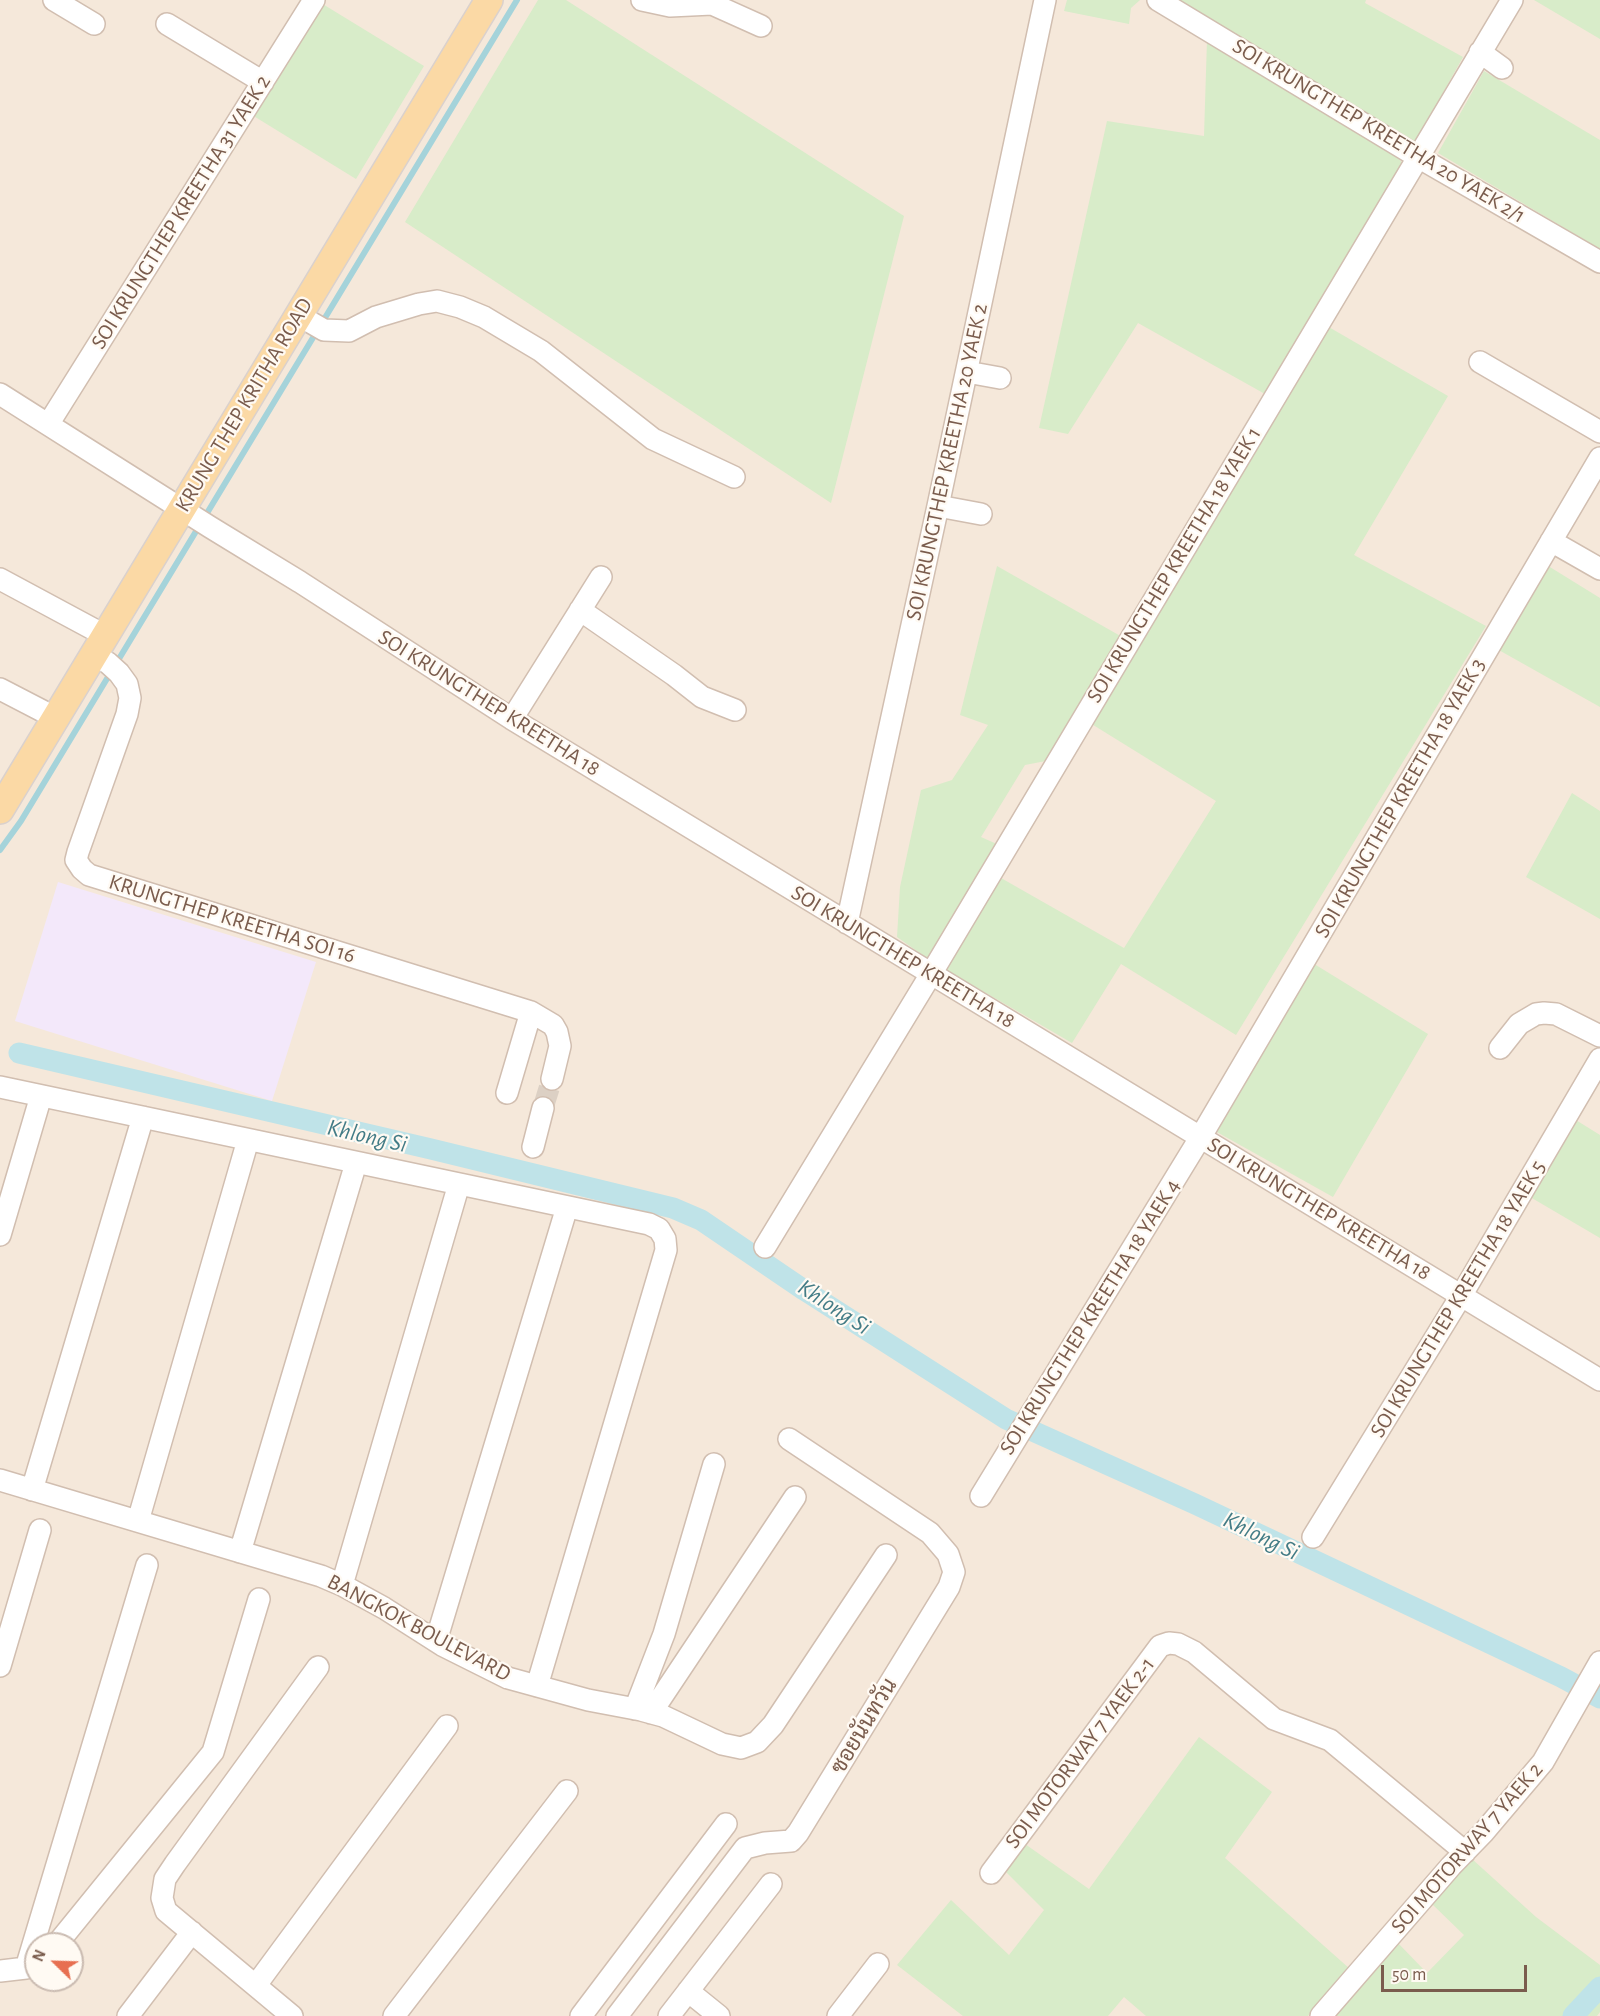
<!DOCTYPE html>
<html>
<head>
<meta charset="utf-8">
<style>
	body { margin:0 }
	#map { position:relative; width:1600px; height:2016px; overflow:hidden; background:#fdf6ec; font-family:"Alegreya Sans",sans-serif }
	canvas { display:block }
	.north { position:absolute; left:24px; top:1932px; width:60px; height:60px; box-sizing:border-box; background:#fffaf3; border:2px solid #cabbb1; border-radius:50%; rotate:293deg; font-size:16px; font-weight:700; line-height:24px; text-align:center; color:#7a5c4d }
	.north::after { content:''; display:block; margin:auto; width:21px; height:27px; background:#e76f51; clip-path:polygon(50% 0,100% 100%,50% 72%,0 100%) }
	.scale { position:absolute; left:1381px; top:1965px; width:146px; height:27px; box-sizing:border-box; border:3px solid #7a5c4d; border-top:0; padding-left:8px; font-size:18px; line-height:21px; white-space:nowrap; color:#7a5c4d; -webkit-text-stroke:4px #fffaf3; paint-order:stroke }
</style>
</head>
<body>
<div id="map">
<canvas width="1600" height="2016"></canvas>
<div class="north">N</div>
<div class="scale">50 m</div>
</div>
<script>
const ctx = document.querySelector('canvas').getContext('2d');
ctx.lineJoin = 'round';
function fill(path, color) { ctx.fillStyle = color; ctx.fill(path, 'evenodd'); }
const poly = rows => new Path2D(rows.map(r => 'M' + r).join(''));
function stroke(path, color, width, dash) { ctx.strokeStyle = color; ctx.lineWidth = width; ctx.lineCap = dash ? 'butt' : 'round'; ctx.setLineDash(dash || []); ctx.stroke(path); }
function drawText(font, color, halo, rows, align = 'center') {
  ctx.font = font + ' "Alegreya Sans",Sarabun,sans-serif'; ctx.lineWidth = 4.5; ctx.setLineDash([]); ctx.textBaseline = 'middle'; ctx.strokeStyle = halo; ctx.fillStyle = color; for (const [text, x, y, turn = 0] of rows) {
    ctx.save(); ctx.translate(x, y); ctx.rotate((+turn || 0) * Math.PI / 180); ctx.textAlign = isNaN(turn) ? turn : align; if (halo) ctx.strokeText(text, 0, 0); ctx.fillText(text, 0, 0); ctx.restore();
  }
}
fill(poly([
	[0,0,1600,0,1600,2016,0,2016],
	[36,1944,72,1944,72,1980,36,1980]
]), '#f5e8da');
fill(poly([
	[58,882,316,962,272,1101,15,1021]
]), '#f3e8fa');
fill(poly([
	[538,0,566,0,904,216,831,503,405,222],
	[1067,0,1140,0,1131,8,1129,24,1064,11],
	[1174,0,1366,0,1365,3,1463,57,1415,143],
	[1534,0,1600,0,1600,39],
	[321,3,424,66,356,179,252,115],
	[1207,40,1394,150,1403,165,1265,394,1138,323,1068,434,1039,428,1107,121,1204,136],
	[1484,71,1600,140,1600,249,1438,153],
	[1327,326,1448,396,1354,555,1486,626,1236,1035,1121,964,1072,1043,943,968,1001,878,1124,948,1216,801,1090,723],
	[1545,564,1600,598,1600,707,1497,649],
	[997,566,1124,638,1051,760,1025,765,981,837,999,845,931,961,897,937,900,887,921,790,952,780,988,725,960,715],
	[1572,793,1600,811,1600,919,1526,877],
	[1311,962,1428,1034,1333,1197,1215,1131],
	[1571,1117,1600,1135,1600,1238,1525,1194],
	[1199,1737,1272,1792,1225,1858,1350,1969,1308,2016,1146,2016,1124,1997,1108,2016,963,2016,897,1965,951,1900,1009,1955,1044,1910,1006,1872,1025,1844,1089,1889],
	[1472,1859,1536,1917,1600,1965,1600,2012,1597,2016,1331,2016,1396,1941,1427,1973,1464,1935,1432,1904]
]), '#d8ecc9');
stroke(poly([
	[0,850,21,821,517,0]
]), '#a5d3da', 6);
stroke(poly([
	[19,1053,431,1149,673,1208,701,1220,804,1290,1006,1419,1195,1504,1561,1677,1600,1698],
	[1573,2016,1600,1987]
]), '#bfe3e8', 21);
stroke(poly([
	[543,1108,552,1079]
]), '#dcd0c4', 21, [21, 10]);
const minor = poly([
	[54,0,94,24],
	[642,0,670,6,712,4,761,26],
	[1158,0,1418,157,1600,262],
	[167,24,263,82],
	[1480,52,1502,68],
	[298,315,324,330,349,331,376,317,419,304,437,301,460,307,484,317,541,351,653,439,734,477],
	[1480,362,1600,432],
	[967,372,1000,378],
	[0,394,210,527,300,582,512,719,1600,1380],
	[49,423,314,0],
	[938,506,981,514],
	[1551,541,1600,569],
	[0,579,106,636],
	[580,610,674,675,702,697,735,710],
	[95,655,108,663,119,673,127,684,130,698,127,714,78,852,76,860,82,869,89,875,531,1012,507,1093],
	[0,689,56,718],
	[512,719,601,577],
	[847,923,938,506,1045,0],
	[531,1012,553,1025,557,1032,560,1046,552,1079],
	[1500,1048,1519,1024,1536,1014,1544,1013,1556,1014,1600,1036],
	[0,1087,649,1224,659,1229,665,1239,666,1250,537,1686],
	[533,1147,543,1108],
	[0,1235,41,1096],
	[765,1247,931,974,1512,0],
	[0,1480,321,1576,342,1585,384,1608,442,1645,508,1678,588,1700,641,1710,663,1716,722,1744,741,1748,757,1742,773,1725,886,1555],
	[32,1490,143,1117],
	[981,1496,1200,1138,1600,458],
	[138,1521,248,1140],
	[1313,1537,1461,1296,1600,1059],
	[240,1552,356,1163],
	[342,1585,459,1184],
	[436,1641,567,1207],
	[0,1666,40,1530],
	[635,1709,664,1634,714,1464],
	[651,1713,795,1497],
	[991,1873,1160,1646,1169,1643,1178,1644,1194,1652,1274,1719,1330,1740,1465,1852],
	[57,1944,213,1752,259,1599],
	[26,1968,147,1565],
	[0,1971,26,1968,36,1963],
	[256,1985,447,1726],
	[688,1991,719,2016],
	[128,2016,192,1932],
	[292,2016,166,1911,162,1898,165,1879,175,1864,318,1667],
	[394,2016,567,1791],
	[581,2016,726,1824],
	[617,2016,745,1848,765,1843,791,1841,798,1833,949,1587,954,1572,948,1554,930,1533,789,1439],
	[669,2016,771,1884],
	[838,2016,878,1964],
	[1321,2016,1451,1866,1483,1833,1543,1762,1600,1662]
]);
const major = poly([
	[0,810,489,0]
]);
stroke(minor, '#d1beb0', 24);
stroke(major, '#dad1cd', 30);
stroke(minor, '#fff', 21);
stroke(major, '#fbd9a5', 27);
drawText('22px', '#7a5c4d', '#fffaf3', [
	["SOI KRUNGTHEP KREETHA 20 YAEK 2/1",1379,131,31],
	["SOI KRUNGTHEP KREETHA 31 YAEK 2",181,212,-58],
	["KRUNG THEP KRITHA ROAD",244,405,-59],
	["SOI KRUNGTHEP KREETHA 20 YAEK 2",947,462,-78],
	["SOI KRUNGTHEP KREETHA 18 YAEK 1",1174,565,-59],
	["SOI KRUNGTHEP KREETHA 18",489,703,32],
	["SOI KRUNGTHEP KREETHA 18 YAEK 3",1400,798,-60],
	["KRUNGTHEP KREETHA SOI 16",232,919,17],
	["SOI KRUNGTHEP KREETHA 18",903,957,31],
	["SOI KRUNGTHEP KREETHA 18",1319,1209,31],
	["SOI KRUNGTHEP KREETHA 18 YAEK 5",1458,1299,-59],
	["SOI KRUNGTHEP KREETHA 18 YAEK 4",1090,1317,-58],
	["BANGKOK BOULEVARD",419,1628,28],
	["ซอยนันทวัน",864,1726,-59],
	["SOI MOTORWAY 7 YAEK 2-1",1080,1753,-53],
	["SOI MOTORWAY 7 YAEK 2",1467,1848,-49]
]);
drawText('italic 24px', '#437c86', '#fffaf3', [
	["Khlong Si",367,1136,13],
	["Khlong Si",834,1307,33],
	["Khlong Si",1261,1536,26]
]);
</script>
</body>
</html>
